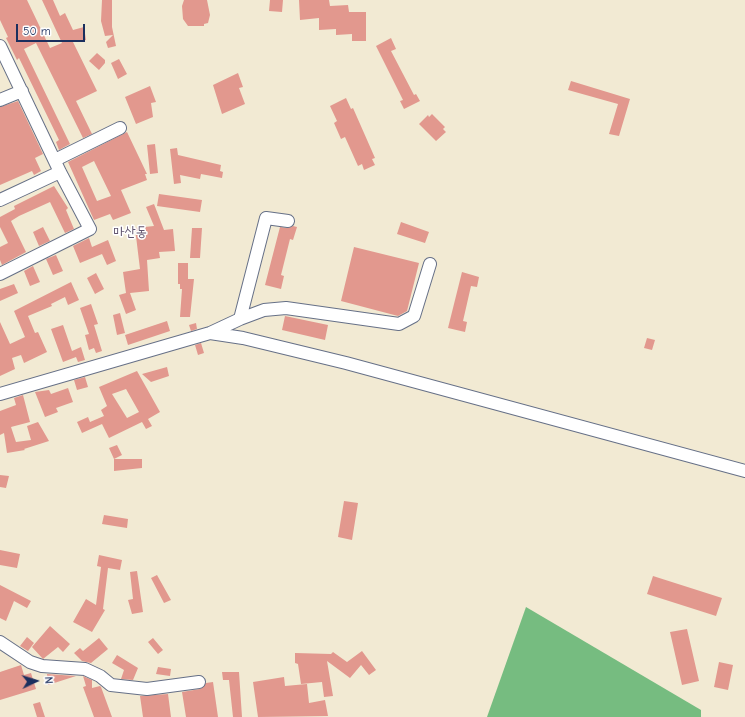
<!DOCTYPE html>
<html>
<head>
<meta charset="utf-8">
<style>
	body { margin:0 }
	#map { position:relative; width:745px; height:717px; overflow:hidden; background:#f2ead3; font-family:"Comic Neue",sans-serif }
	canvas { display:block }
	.north { position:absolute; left:16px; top:661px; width:40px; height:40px; -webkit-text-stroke:3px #fff; paint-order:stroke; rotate:86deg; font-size:11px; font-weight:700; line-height:16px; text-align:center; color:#1b2f5e }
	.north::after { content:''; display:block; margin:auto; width:14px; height:18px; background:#1b2f5e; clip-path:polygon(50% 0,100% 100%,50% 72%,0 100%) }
	.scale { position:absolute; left:16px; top:24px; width:69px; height:18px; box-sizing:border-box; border:2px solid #1b2f5e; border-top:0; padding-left:5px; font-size:12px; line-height:14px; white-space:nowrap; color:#1b2f5e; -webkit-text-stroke:3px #fff; paint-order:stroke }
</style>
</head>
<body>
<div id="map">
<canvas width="745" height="717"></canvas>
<div class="north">N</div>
<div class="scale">50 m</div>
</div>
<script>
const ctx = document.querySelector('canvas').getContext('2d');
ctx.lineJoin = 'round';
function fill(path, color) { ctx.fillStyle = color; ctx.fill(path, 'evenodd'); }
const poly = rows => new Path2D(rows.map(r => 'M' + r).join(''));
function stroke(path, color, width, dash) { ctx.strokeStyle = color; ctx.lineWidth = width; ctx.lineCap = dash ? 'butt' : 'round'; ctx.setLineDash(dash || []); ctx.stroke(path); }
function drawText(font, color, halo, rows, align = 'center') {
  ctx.font = font + ' "Comic Neue","Poor Story",sans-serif'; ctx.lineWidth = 3; ctx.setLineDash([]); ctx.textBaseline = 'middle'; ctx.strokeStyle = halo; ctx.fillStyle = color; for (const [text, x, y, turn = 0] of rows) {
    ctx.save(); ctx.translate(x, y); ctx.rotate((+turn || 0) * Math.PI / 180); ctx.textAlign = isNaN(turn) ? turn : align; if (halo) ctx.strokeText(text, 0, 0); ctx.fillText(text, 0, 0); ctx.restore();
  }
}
fill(poly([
	[526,607,701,710,701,717,487,717]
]), '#76bc80');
fill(poly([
	[0,0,27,0,50,48,62,43,42,0,53,0,60,16,65,13,73,30,84,27,86,40,73,42,97,91,76,101,92,134,83,138,36,43,24,49,70,144,59,150,56,142,59,140,19,58,17,60,6,38,8,37,0,20],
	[102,0,112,0,112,27,116,46,108,48,106,42,113,35,105,36,101,21],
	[184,0,207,0,210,15,208,23,204,24,204,26,188,26,183,19,182,6],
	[270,0,283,0,282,12,269,11],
	[299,0,329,0,330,6,348,5,349,12,366,12,366,41,352,41,352,34,336,35,336,29,319,30,319,18,300,20],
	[391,38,396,49,391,51,414,95,416,94,420,101,404,109,400,101,403,100,376,46],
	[97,53,105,60,105,63,99,70,89,61],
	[119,59,127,74,118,79,111,63],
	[238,73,243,87,239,88,245,104,222,114,213,85],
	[571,81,630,99,619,136,609,134,618,104,568,90],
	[150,86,156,102,151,103,153,117,136,124,125,97],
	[346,98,351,109,353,108,375,158,372,159,375,165,364,170,362,164,358,166,345,137,341,139,334,123,337,121,330,106],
	[18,101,43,154,35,158,41,171,34,175,32,171,0,185,0,107],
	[432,114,445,127,443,129,446,132,436,141,419,124,428,115,429,117],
	[127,132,147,174,145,174,147,180,121,190,131,213,113,220,110,214,94,220,68,162],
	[94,161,111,196,97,201,82,167],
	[155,144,158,173,150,174,147,145],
	[177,148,178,155,221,165,220,171,223,172,222,178,201,174,200,179,180,175,181,183,174,184,170,149],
	[54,186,68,208,66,210,74,229,65,233,50,202,19,216,11,221,26,252,2,265,0,260,0,247,8,243,0,227,0,217,15,209,14,206],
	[159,194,202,200,200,212,157,206],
	[154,204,164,230,173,229,175,251,159,252,160,258,147,260,149,291,130,293,136,310,126,314,119,295,126,293,123,272,140,269,135,228,154,226,146,207],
	[401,222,429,232,425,243,397,234],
	[293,226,297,227,293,240,290,239,281,275,284,276,281,289,265,285,280,227,287,228],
	[43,227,50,241,39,246,33,232],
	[192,228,202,228,200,258,190,258],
	[89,238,92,247,108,240,116,261,107,265,102,254,80,263,73,246],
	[354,247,419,263,407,311,398,316,341,301],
	[56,255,63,271,53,275,46,259],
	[178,263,188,263,188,279,194,279,190,317,180,317,182,289,180,289,180,284,178,284],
	[33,266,40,282,30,286,24,271],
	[462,272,479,277,477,287,471,286,463,321,467,322,465,332,448,328],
	[96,273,104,289,95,294,87,278],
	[71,282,79,300,68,305,65,297,51,304,52,306,28,316,35,333,38,332,47,352,24,363,21,355,12,358,15,369,0,376,0,322,10,344,25,337,14,311],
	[14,284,18,293,0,301,0,289],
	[91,304,98,324,94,325,102,351,96,353,94,348,89,350,85,335,89,334,80,308],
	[120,313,125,333,117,335,113,315],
	[285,316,328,325,325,340,282,330],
	[167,321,170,331,128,345,125,335],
	[196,323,197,329,191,331,189,325],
	[63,325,72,351,81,347,85,360,78,362,76,357,63,362,51,329],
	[647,338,655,340,652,350,644,348],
	[201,343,204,353,198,355,195,345],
	[167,367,169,376,151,382,142,374],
	[137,371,160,412,148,419,152,426,146,429,142,422,109,438,102,424,82,433,77,422,88,417,90,422,104,416,101,410,107,406,99,387],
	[126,389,139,412,127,418,112,394],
	[85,377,88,387,77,390,74,380],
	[68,388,73,402,56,408,58,412,45,417,35,392,49,390,51,394],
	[23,395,30,422,11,427,16,442,31,440,27,426,38,422,49,441,24,449,25,450,7,453,4,433,0,435,0,411,16,405,14,398],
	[117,445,122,455,114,459,109,448],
	[114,459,142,459,142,468,114,471],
	[0,475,9,476,6,488,0,487],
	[344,501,358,503,352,540,338,537],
	[104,515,128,519,127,528,102,524],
	[0,550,20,554,17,568,0,565],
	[99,555,122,560,120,570,108,568,103,609,105,610,92,632,73,622,86,599,96,605,101,567,97,566],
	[137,571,143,612,132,614,128,600,133,599,130,572],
	[157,575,171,600,164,603,151,578],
	[653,576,722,598,716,616,647,594],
	[0,585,31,601,27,608,14,601,6,621,0,618],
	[50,626,70,644,63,652,58,647,43,659,32,647],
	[687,629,699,681,682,685,670,632],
	[27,637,34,643,28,651,20,646],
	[99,638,108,649,91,663,82,661,74,653,80,648,83,651],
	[153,638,163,650,158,654,148,642],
	[362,651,376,670,369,675,361,665,350,678,327,661,333,696,324,697,322,682,301,684,298,664,295,663,295,653,331,654,333,652,347,662],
	[117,655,138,668,133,680,121,679,124,670,112,663],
	[719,662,733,665,728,690,714,687],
	[21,665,24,675,31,673,36,689,0,700,0,672],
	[158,667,171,669,170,676,156,674],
	[222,672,239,672,242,717,233,717,229,680,223,680],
	[47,674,76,676,48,685],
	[83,676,92,680,92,688,100,686,101,687,112,717,94,717,83,687,86,686],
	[284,677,285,686,307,684,309,703,325,700,328,716,258,717,253,682],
	[213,682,218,717,186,717,182,692,200,689,206,683],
	[168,694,171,717,143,717,140,696],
	[40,702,45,717,37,717,33,704]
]), '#e2988e');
const minor = poly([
	[0,46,60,172,90,229,0,274],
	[0,100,22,91],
	[55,160,120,128],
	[0,200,60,172],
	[240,319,264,310,286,308,399,324,414,316,430,264],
	[210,333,243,338,346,363,745,471],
	[0,394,210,333,240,319,266,218,288,221],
	[0,642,30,662,42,666,85,669,100,676,111,685,147,689,199,682]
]);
stroke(minor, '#667087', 14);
stroke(minor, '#fff', 12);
drawText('14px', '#61546f', '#fff', [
	["마산동",130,232]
]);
</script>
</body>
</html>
